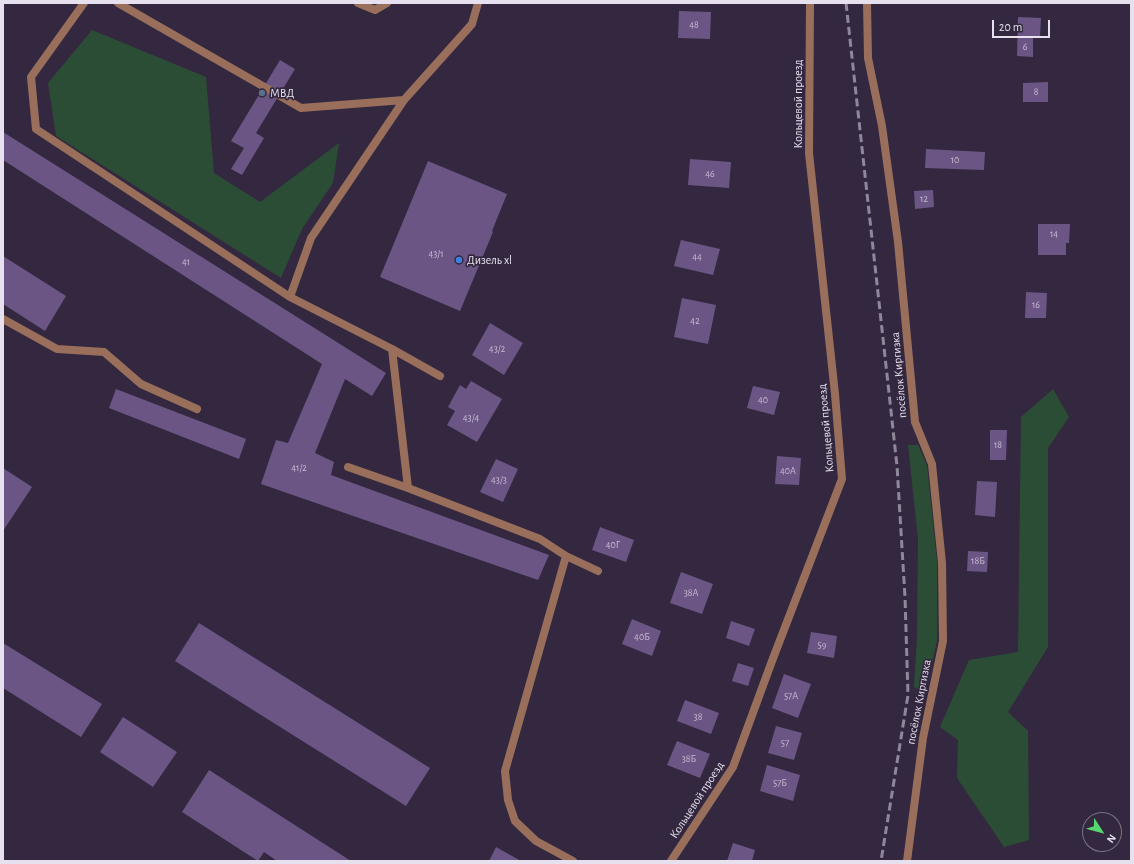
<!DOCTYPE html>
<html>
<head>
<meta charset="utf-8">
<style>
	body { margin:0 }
	#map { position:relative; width:1134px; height:864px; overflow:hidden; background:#33283f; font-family:"Alegreya Sans",sans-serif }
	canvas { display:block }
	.frame { position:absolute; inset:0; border:4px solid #e6e0ef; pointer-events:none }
	.north { position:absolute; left:1082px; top:812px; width:40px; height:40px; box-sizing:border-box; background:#33283f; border:1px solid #7b7285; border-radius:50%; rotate:126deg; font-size:11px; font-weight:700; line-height:16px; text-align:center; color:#e6e0ef }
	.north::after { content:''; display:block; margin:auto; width:14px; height:18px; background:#56d671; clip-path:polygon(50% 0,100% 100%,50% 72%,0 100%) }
	.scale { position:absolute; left:992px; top:20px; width:58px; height:18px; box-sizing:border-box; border:2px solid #e6e0ef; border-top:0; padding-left:5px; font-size:12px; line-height:14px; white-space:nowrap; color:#e6e0ef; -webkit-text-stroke:3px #33283f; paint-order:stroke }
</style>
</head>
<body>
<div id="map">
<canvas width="1134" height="864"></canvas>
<div class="frame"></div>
<div class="north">N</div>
<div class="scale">20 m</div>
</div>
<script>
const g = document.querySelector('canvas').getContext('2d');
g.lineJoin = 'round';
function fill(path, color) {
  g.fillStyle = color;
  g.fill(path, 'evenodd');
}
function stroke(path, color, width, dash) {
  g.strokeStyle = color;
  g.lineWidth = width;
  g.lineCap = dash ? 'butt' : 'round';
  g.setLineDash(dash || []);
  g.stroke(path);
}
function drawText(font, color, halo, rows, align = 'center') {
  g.font = font + ' "Alegreya Sans",sans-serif';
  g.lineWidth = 3.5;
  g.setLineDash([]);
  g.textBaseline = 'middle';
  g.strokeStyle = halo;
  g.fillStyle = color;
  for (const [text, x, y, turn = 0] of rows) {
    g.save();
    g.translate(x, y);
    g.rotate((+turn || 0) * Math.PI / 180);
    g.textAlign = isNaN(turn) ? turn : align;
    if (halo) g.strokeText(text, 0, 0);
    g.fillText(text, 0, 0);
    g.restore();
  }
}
fill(new Path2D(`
	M92,30L206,77L214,173L260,202L339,143L333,183L302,229L281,278L56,136L48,83Z
	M1053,389L1069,417L1048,448V647L1008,712L1028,731L1029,840L1004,847L957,778L958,740L940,727L969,660L1018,652L1021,417Z
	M908,445H918L927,465L937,562V641L925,693L914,687L917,638L918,538Z`), '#2c4d35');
fill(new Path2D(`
	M679,11L711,12L710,39L678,38Z
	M1018,17L1041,18L1040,37H1033V57L1017,56Z
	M280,60L295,69L256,133L264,138L242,175L231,169L244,148L231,141Z
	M1048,82V102H1023V83Z
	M3,132L386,373L372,396L345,379L315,453L334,462L331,475L549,555L538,580L261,484L276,440L288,443L322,364L3,160Z
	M926,149L985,152L984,170L925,168Z
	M690,159L731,162L729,188L688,185Z
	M428,161L507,194L492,231L493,232L460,311L380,277Z
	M933,190L934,207L915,209L914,191Z
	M1038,224H1070L1069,243H1066V255H1038Z
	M681,240L720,249L713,275L674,266Z
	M3,256L66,296L45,331L3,304Z
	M1026,292L1047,293L1046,318H1025Z
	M682,298L716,305L708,344L674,337Z
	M490,323L523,343L504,375L472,355Z
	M471,381L502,399L477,442L447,425L455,411L448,407L460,385L466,389Z
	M753,386L780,392L774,415L747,408Z
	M116,389L246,439L239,459L109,408Z
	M990,430H1007L1006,460H990Z
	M777,456L801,458L799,485L775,484Z
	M496,459L518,469L503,502L480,492Z
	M3,468L32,487L3,531Z
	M977,481L997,482L995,517L975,515Z
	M600,527L634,540L626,562L592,550Z
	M968,551L988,552L987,572L967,571Z
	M681,572L713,584L702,614L670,603Z
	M632,619L661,631L652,656L622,644Z
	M731,621L755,629L749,646L726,638Z
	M199,623L430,768L406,806L175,661Z
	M811,632L837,636L834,658L807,653Z
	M3,643L102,704L81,737L3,688Z
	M738,663L754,668L748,686L732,681Z
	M784,674L811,684L798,718L772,708Z
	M685,700L719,713L711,734L677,721Z
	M123,717L177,752L153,787L100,752Z
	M776,726L802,733L794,760L768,753Z
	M677,741L710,754L700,778L667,765Z
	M767,765L800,775L793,801L760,791Z
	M209,770L351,861H277L264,852L258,861L182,812Z
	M733,843L755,850L752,861H727Z
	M496,847L521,861H489Z`), '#6a5584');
stroke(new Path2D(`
	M84,3L31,77L36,129L290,297L392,349L440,376
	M118,3L301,108L404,100
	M358,3L375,10L387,3
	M290,297L311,238L404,100L472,24L478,3
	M3,319L57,349L104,352L141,384L197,409
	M392,349L408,488
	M348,467L408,488L540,539L566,556L598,571
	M566,556L505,771L508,800L515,821L536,841L573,861`), '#996f5b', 8);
stroke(new Path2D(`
	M867,3L868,58L882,126L898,242L915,422L932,464L942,563L943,641L923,738L907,861
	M671,861L733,767L772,661L842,479L835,394L809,153L810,3`), '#996f5b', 8);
stroke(new Path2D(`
	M846,3L891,411L897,466L905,597L908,695L881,861`), '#8f879a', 3, [8, 4]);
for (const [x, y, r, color] of [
	[262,93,4,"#5c6f8a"],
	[459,260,4,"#3f7fe0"]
]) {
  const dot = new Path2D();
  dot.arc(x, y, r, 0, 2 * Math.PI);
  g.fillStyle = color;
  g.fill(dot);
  stroke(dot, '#33283f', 1.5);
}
drawText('10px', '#c7bdd4', null, [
	["48",694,25],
	["6",1025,47],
	["8",1036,92],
	["10",955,160],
	["46",710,174],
	["12",924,199],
	["14",1054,234],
	["43/1",436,254],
	["44",697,257],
	["41",186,262],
	["16",1036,305],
	["42",695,321],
	["43/2",497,349],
	["40",763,400],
	["43/4",471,418],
	["18",998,445],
	["41/2",299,468],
	["40А",788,471],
	["43/3",499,480],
	["40Г",613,545],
	["18Б",978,561],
	["38А",691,593],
	["40Б",642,637],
	["59",822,645],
	["57А",791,696],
	["38",698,717],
	["57",785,743],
	["38Б",689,759],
	["57Б",780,783]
]);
drawText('12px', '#e6e0ef', '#33283f', [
	["МВД",270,93],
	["Дизель xl",467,260]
], 'left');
drawText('12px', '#e6e0ef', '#33283f', [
	["Кольцевой проезд",798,104,-90],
	["посёлок Киргизка",899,375,-95],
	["Кольцевой проезд",826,428,-95],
	["посёлок Киргизка",919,702,-79],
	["Кольцевой проезд",697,800,-57]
]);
</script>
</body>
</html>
